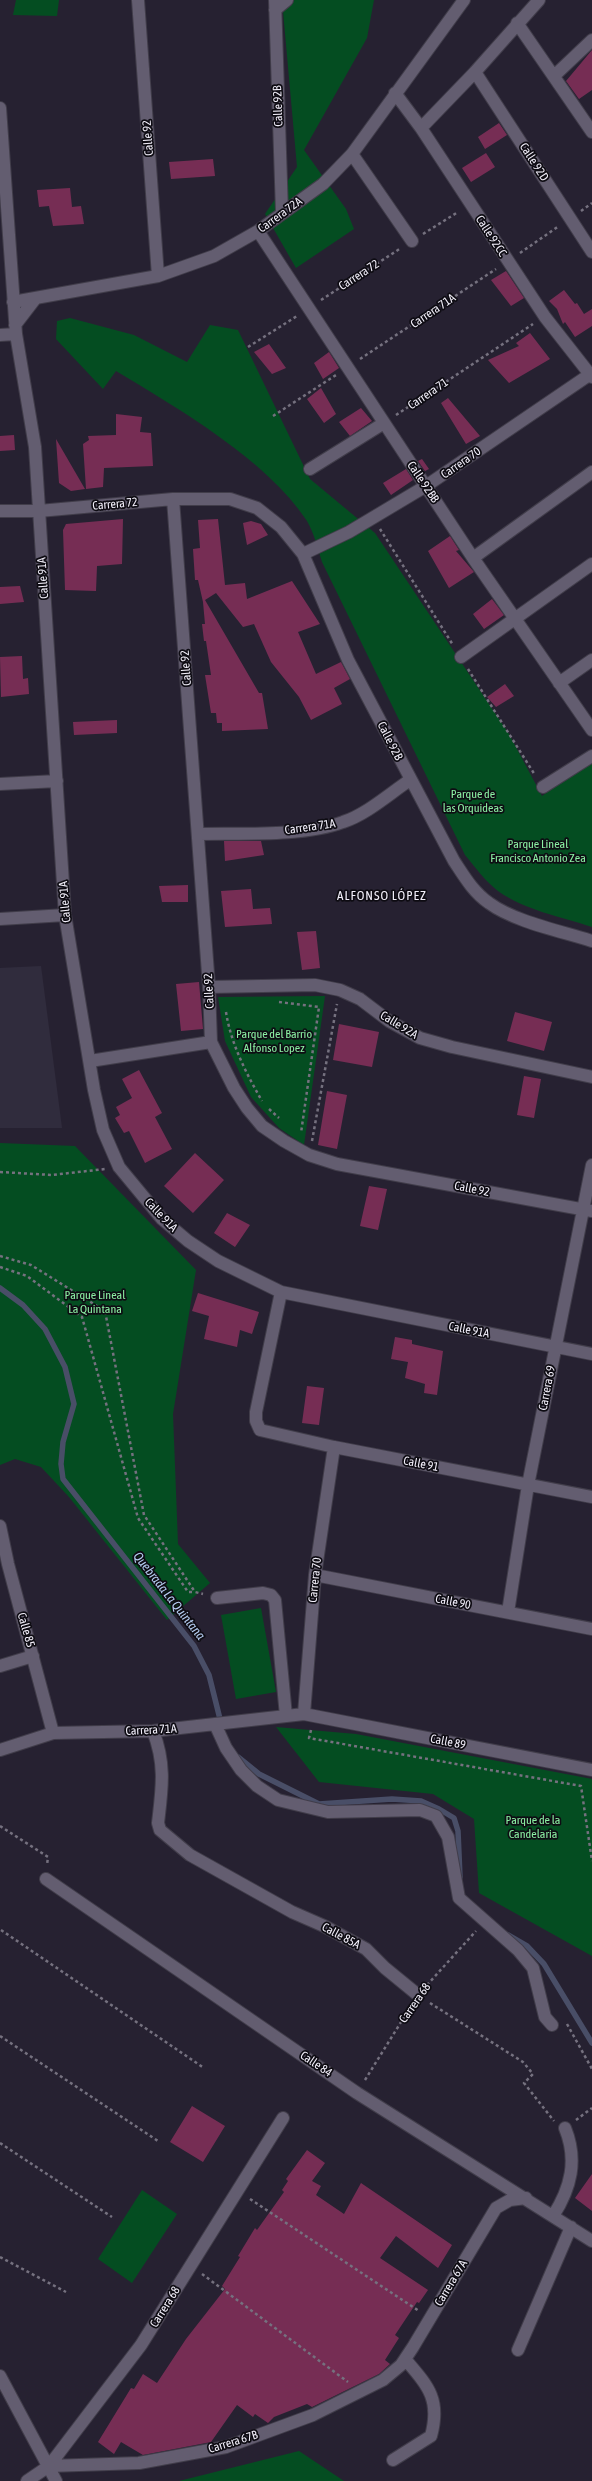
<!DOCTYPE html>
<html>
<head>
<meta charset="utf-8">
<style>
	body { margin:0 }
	canvas { display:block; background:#262131 }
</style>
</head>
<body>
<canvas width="592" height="2481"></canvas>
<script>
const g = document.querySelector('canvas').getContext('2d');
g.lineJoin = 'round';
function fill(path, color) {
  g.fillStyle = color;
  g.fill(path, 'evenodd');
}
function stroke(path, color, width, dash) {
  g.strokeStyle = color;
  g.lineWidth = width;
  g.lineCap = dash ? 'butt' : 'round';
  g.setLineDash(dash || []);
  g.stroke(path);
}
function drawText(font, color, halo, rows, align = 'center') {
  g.font = font + ' "Asap Condensed",sans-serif';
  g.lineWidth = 3.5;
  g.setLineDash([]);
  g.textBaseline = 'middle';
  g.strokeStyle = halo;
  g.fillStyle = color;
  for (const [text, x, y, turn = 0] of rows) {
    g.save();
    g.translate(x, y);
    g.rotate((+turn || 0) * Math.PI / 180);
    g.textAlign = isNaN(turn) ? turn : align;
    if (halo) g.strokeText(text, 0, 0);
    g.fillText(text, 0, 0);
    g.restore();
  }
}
fill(new Path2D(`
	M41,966L62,1128H0V968Z`), '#302c3d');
fill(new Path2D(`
	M16,0H59L57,16L13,15Z
	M282,0H374L367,38L304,150L346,209L354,229L296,268L265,214L297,167Z
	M70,318L134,335L187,362L210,325L238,330L310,479L375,533L509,734L542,796L592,760V927C562,917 524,910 498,891C485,881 475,867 465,855L322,562C318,549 314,533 307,521C267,460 179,409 116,371L103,389L56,339L57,321Z
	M325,996L304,1145L279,1128L251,1097L225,1041L218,997Z
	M0,1143L75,1146L196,1270L173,1414L178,1544L210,1583L167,1620L69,1497L41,1467L15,1459L0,1465Z
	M261,1608L276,1692L236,1699L221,1615Z
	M276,1727L356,1734L592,1779V1956L479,1893L474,1819L433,1794L319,1782Z
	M142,2190L177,2214L132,2283L98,2259Z
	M299,2451L344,2481H179Z`), '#044d21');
stroke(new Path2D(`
	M0,1288L23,1305L45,1329L65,1367L74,1404L63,1442L61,1464L63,1479L194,1646L209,1675L221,1723
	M238,1757L259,1774L319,1804L392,1799L421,1801L439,1809L454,1818L458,1831L460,1877
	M508,1935L527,1946L544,1964L592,2043`), '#494e67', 5.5);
fill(new Path2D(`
	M592,50V90L579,99L566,81Z
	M499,123L507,135L485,149L478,137Z
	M486,153L495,167L471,182L462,168Z
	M213,159L215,176L171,179L169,162Z
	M70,188L72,207L81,206L84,224L53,226L49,206L39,207L37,190Z
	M506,271L524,298L511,306L491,280Z
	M564,290L575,304L577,303L584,314L592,309V326L575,337L565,322L563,324L557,309L549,301Z
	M530,333L550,359L509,383L488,360L519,346L516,343Z
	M269,344L286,368L272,374L254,352Z
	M329,352L339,368L323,379L314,363Z
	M321,388L336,414L324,423L307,399Z
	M448,398L480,436L466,444L441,403Z
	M361,408L372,421L350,436L339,422Z
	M116,414L142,417L140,432L151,433L153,466L104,468L103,487L86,489L83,444L89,440L88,436L116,435Z
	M14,435L15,450L0,451V436Z
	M56,439L85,489L71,491L59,483Z
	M422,459L429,469L425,471L418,461Z
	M406,469L413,480L391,495L383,483Z
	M123,519L122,564L97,566L96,591L65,590L63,530L66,524Z
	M218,519L225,585L245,583L247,599L292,581L320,624L298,632L316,674L341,662L350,679L334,688L342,704L311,720L299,697L271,662L254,624L243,627L216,593L205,600L259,693H262L268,729L222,731V723H217L216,713H211L205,675H211L206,641H204L202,624H205L203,602L198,580H195L193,549L200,548L198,520Z
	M251,521L261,524L268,535L247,545L243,523Z
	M450,536L459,550L456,551L474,572L449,588L428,551Z
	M20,586L24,602L0,604V587Z
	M492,599L504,615L484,629L473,614Z
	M22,656L23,679L28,678L29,694L1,697L0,657Z
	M505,684L514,696L496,707L487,697Z
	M117,720V733L74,735L73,722Z
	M224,841H261L264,855L225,861Z
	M188,885V902H162L159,886Z
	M251,889L253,909L270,908L272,924L225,927L221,891Z
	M316,931L320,968L302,970L297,932Z
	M199,982L203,1029L181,1031L176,984Z
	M515,1012L552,1022L544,1051L507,1041Z
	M339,1024L379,1032L372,1067L333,1060Z
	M139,1070L162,1113L155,1117L172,1149L145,1163L129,1131L124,1133L115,1118L120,1115L116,1107L132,1098L122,1079Z
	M524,1076L541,1079L534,1118L517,1115Z
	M327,1091L347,1095L337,1149L318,1145Z
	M195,1153L224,1180L193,1213L164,1186Z
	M369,1186L387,1189L378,1230L360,1226Z
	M227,1213L250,1225L235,1247L214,1233Z
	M198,1293L259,1312L252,1334L240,1330L237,1347L204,1339L209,1316L192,1311Z
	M395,1337L412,1340V1344L443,1351L437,1395L424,1393L425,1384L405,1378L408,1362L391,1359Z
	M307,1386L324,1388L319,1425L302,1423Z
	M192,2106L225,2126L203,2162L170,2142Z
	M307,2150L325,2163L312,2181L321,2186L316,2195L344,2214L361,2183L452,2245L438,2268L396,2236L380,2258L428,2290L419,2303L417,2302L395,2335L399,2338L385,2360L390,2364L379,2374L312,2407L307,2404L274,2417L268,2423L255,2414L253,2417L237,2405L211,2442L143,2455L121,2442L114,2454L98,2442L131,2388L134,2389L143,2374L157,2383L186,2339L225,2289L222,2286L240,2257L238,2256L255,2228L257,2230L284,2192L282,2190L288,2181L286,2179Z
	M592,2174V2211L575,2198Z`), '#762d54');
const minor = new Path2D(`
	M138,0L158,276
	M275,0L282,212
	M275,10L287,0
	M517,23L592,132
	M475,72L592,252
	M554,76L592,40
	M395,93L421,128L545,317L592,377
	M0,108L16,334L35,447L65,915L94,1090L103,1130L119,1167L162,1219L188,1241L218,1261L281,1292L592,1354
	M421,128L475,72L539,0
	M352,154L412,241
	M258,231L473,558L592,730
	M13,302L158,276L214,256L258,231L323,184L352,154L464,0
	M15,325L35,299
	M0,335L16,334
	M310,469L384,423
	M173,499L209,987L211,1042L234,1088L247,1108L262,1126L284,1141L309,1155L337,1164L592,1211
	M0,511H39L173,499H230L257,508L281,527L303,554L348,660L454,861C464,876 473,892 489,903C515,922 561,931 592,941
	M303,554L349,532L426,486L592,373
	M473,558L592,472
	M461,657L592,564
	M559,683L592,660
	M0,784L57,781
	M543,787L592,756
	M198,834C241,833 303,837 343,822C367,814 389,794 410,780
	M0,919L65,915
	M209,987L315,985L340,990L360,999L389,1021L420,1038L452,1047L592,1077
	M90,1061L211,1042
	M281,1292L256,1412V1421L260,1430L334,1447L592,1497
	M0,1526L8,1564L53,1733
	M315,1575L592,1629
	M217,1598L263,1593L271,1595L275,1600L286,1716
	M508,1612L528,1485L592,1165
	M0,1666L33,1656
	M304,1714L315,1575L334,1447
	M215,1724L226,1748L241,1770L257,1786L278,1800L328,1812L420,1810L436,1816L448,1837L459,1898L518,1950L533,1968L545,2017L552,2025
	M153,1731C166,1764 162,1789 158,1823L160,1830L190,1855L292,1912L324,1926L366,1949L385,1968L418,1995
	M0,1750L53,1733L153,1731L304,1714L592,1770
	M46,1879L357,2093L592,2241
	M553,2216C571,2188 578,2160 565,2128
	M518,2350L571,2227
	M0,2376L56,2481
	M393,2460L431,2436C441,2399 428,2386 405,2359
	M49,2466L139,2463L226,2447L313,2415L383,2380L401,2365L413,2347L496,2208L510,2200L526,2198
	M27,2481L49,2466L141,2345L283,2118`);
stroke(minor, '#413d4a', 14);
stroke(new Path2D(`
	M581,211L592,203
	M423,234L458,212
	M520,253L559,226
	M321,300L401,248
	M248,347L297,316
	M360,359L496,269
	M396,415L533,324
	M273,416L336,375
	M380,529L453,645
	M468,669L535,775
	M279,1002L319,1007L301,1133
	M226,1012C231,1044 246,1073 262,1101
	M269,1109L279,1118
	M312,1141L337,1004
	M0,1172L52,1175L105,1169
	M0,1256L31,1265L105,1311L144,1515L195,1592L203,1594
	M0,1267L27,1276L82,1317L138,1518L188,1592H195
	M311,1730L309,1738L581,1786L592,1861
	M0,1826L48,1857L47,1865
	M1,1930L204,2068
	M427,1985L476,1931
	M430,2003L523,2062L533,2074L524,2083L554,2121
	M567,2024L592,2069
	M0,2036L158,2141
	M365,2080L411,2006
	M576,2120L592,2108
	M0,2143L112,2217
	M250,2199L419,2311
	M0,2257L66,2292
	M202,2274L348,2382`), '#75717f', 2.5, [3, 3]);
stroke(minor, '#635d70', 12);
drawText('12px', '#f3f0fb', '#0e0c13', [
	["Calle 92B",278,106,-92],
	["Calle 92",148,138,-94],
	["Calle 92D",534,162,57],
	["Carrera 72A",280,215,-36],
	["Calle 92CC",491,236,57],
	["Carrera 72",359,275,-33],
	["Carrera 71A",433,311,-34],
	["Carrera 71",428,394,-34],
	["Carrera 70",461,463,-35],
	["Calle 92BB",423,482,56],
	["Carrera 72",115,504,-5],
	["Calle 91A",43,578,-94],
	["Calle 92",186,668,-94],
	["Calle 92B",390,741,63],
	["Carrera 71A",310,827,-8],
	["Calle 91A",65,902,-95],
	["Calle 92",209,991,-93],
	["Calle 92A",399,1025,31],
	["Calle 92",472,1189,11],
	["Calle 91A",161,1215,46],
	["Calle 91A",469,1330,11],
	["Carrera 69",547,1388,-79],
	["Calle 91",421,1464,11],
	["Carrera 70",315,1580,-84],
	["Calle 90",453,1602,11],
	["Calle 85",26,1630,74],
	["Carrera 71A",151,1730,-3],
	["Calle 89",448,1742,11],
	["Calle 85A",341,1936,28],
	["Carrera 68",415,2003,-55],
	["Calle 84",316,2064,34],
	["Carrera 67A",451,2283,-59],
	["Carrera 68",165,2307,-58],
	["Carrera 67B",233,2442,-17]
]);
drawText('12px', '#8bf0a3', '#0e0c13', [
	["Parque de",473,794],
	["las Orquideas",473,808],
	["Parque Lineal",538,844],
	["Francisco Antonio Zea",538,858],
	["Parque del Barrio",274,1034],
	["Alfonso Lopez",274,1048],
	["Parque Lineal",95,1295],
	["La Quintana",95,1309],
	["Parque de la",533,1820],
	["Candelaria",533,1834]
]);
g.letterSpacing = '1px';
drawText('13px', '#f3f0fb', '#0e0c13', [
	["ALFONSO LÓPEZ",382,896]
]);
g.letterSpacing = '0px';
drawText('italic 13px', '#b5cdf1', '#0e0c13', [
	["Quebrada La Quintana",169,1596,52]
]);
</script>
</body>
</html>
